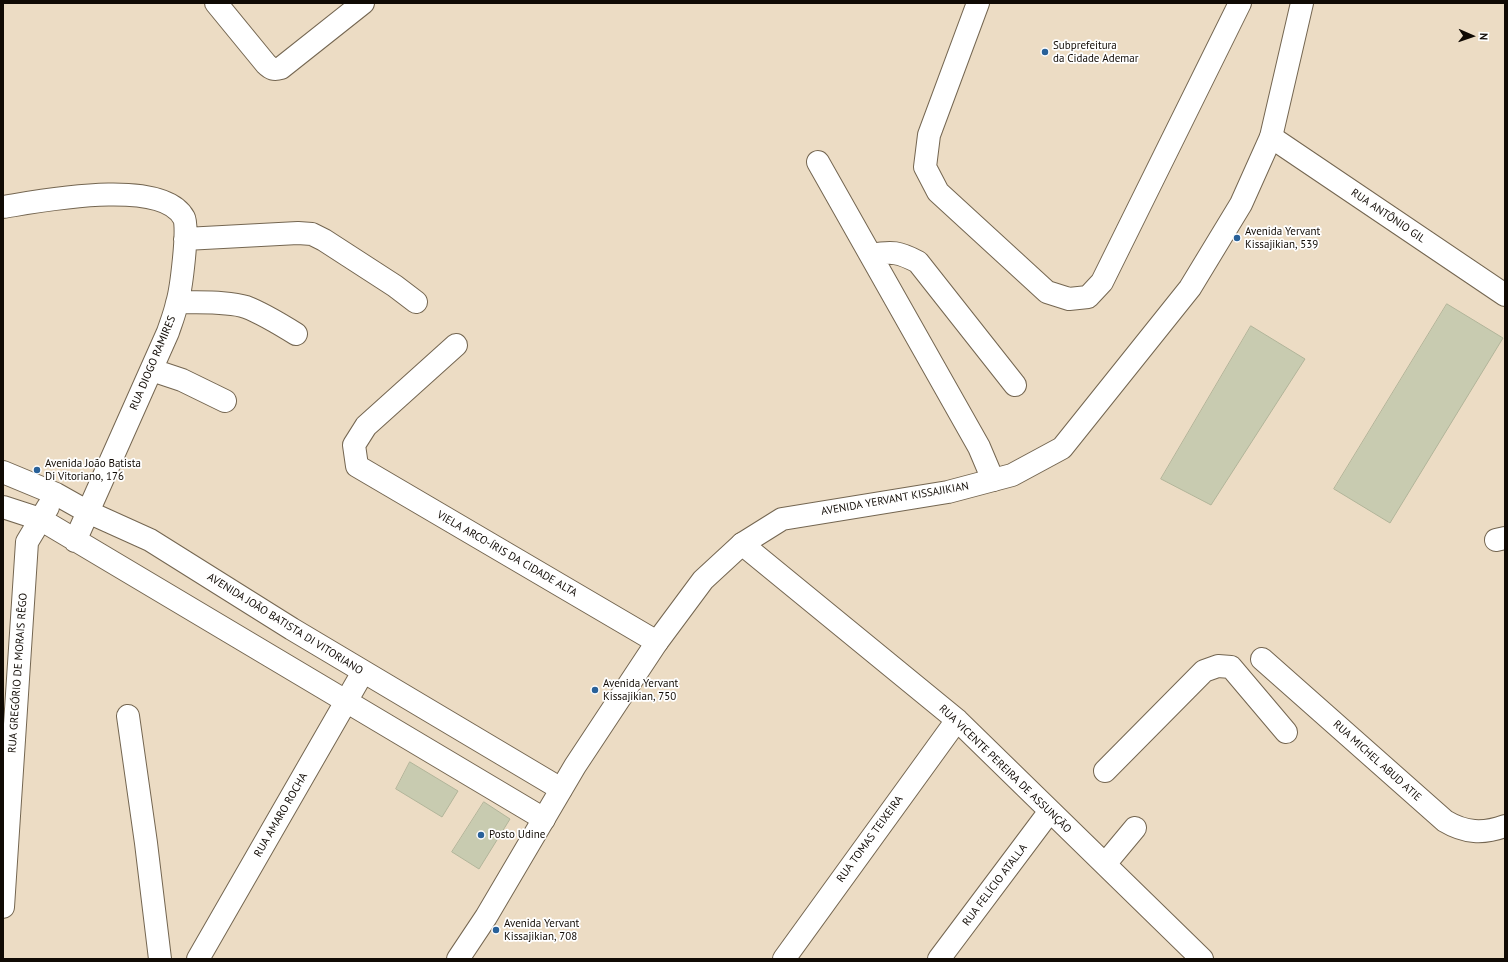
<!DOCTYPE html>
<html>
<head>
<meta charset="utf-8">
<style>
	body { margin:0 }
	#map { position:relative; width:1508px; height:962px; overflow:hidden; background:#ecdcc4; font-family:"PT Sans",sans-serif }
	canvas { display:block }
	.frame { position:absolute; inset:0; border:4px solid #100a04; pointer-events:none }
	.north { position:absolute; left:1452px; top:16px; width:40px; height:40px; -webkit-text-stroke:3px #fff; paint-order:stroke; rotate:92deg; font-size:11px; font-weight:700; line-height:16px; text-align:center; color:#100a04 }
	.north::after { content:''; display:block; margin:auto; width:14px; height:18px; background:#100a04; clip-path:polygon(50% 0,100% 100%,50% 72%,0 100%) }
</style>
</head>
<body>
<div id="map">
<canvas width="1508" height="962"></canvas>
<div class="frame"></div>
<div class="north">N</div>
</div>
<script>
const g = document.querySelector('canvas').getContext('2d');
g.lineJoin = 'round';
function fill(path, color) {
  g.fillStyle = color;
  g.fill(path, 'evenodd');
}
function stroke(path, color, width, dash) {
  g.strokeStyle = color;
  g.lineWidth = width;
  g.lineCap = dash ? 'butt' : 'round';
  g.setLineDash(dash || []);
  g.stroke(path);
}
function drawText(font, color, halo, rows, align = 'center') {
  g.font = font + ' "PT Sans",sans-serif';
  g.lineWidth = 3.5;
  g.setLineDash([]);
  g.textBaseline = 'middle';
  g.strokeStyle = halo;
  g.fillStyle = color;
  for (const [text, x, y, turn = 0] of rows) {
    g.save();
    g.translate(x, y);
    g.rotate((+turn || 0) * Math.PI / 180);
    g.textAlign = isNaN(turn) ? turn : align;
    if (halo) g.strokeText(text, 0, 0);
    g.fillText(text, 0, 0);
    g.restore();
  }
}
const building = new Path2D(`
	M1447,304L1503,338L1390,523L1334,489Z
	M1251,326L1305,359L1211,505L1161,479Z
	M410,762L458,791L442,817L396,789Z
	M484,802L510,819L479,869L452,852Z`);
fill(building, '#c8cbb0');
stroke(building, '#b1b499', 1);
const minor = new Path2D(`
	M216,3L266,64C271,69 274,70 281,68L363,3
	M978,3L929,135L925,167L938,192L1047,292L1069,299L1088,297L1102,282L1240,3
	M1271,137L1505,295
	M818,162L979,447L993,480
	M3,207C41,201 162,177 184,218C189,227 181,291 177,303C175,313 171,323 168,332L75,541
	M185,239L298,233L312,234L324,240L395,286L416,302
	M871,255C892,251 899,252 918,262L1015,385
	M178,302C198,303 228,301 246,307C264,314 280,324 296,334
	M456,345L366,426L354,445L357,466L657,642
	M152,370L182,380L225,401
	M3,472L56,494L88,512L150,540L292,629L561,789
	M3,507L40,519L544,819
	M1496,540L1505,538
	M742,544L957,720L1202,959
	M1262,659L1445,821C1465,833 1483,834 1505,826
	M128,716L146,843L160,959
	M1105,771L1204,671L1218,666L1231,667L1286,732
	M1105,864L1135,828
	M3,907L27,542L48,507
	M198,959L363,672
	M784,959L957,720
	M939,959L1050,811`);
const major = new Path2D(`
	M458,959L486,917L575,766L657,642L703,580L742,544L782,519L948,492L1012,475L1062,448L1190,288L1241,204L1271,137L1302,3`);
stroke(minor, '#746651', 24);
stroke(major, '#746651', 24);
stroke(minor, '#fff', 22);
stroke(major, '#fff', 22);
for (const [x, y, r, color] of [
	[1045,52,4,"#296199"],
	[1237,238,4,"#296199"],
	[37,470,4,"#296199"],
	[595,690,4,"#296199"],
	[481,835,4,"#296199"],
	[496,930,4,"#296199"]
]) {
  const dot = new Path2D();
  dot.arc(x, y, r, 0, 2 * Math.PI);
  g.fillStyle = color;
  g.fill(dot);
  stroke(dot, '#fff', 1.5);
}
drawText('11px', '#100a04', '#fff', [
	["Subprefeitura",1053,46],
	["da Cidade Ademar",1053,59],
	["Avenida Yervant",1245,232],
	["Kissajikian, 539",1245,245],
	["Avenida João Batista",45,464],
	["Di Vitoriano, 176",45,477],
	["Avenida Yervant",603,684],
	["Kissajikian, 750",603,697],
	["Posto Udine",489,835],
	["Avenida Yervant",504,924],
	["Kissajikian, 708",504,937]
], 'left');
drawText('11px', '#100a04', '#fff', [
	["RUA ANTÔNIO GIL",1388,216,34],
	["RUA DIOGO RAMIRES",153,363,-67],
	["AVENIDA YERVANT KISSAJIKIAN",895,499,-10],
	["VIELA ARCO-ÍRIS DA CIDADE ALTA",507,554,30],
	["AVENIDA JOÃO BATISTA DI VITORIANO",285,624,32],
	["RUA GREGÓRIO DE MORAIS RÊGO",18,673,-86],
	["RUA MICHEL ABUD ATIE",1377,761,42],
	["RUA VICENTE PEREIRA DE ASSUNÇÃO",1005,769,44],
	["RUA AMARO ROCHA",281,815,-60],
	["RUA TOMAS TEIXEIRA",870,839,-54],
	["RUA FELÍCIO ATALLA",995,885,-53]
]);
</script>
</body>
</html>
